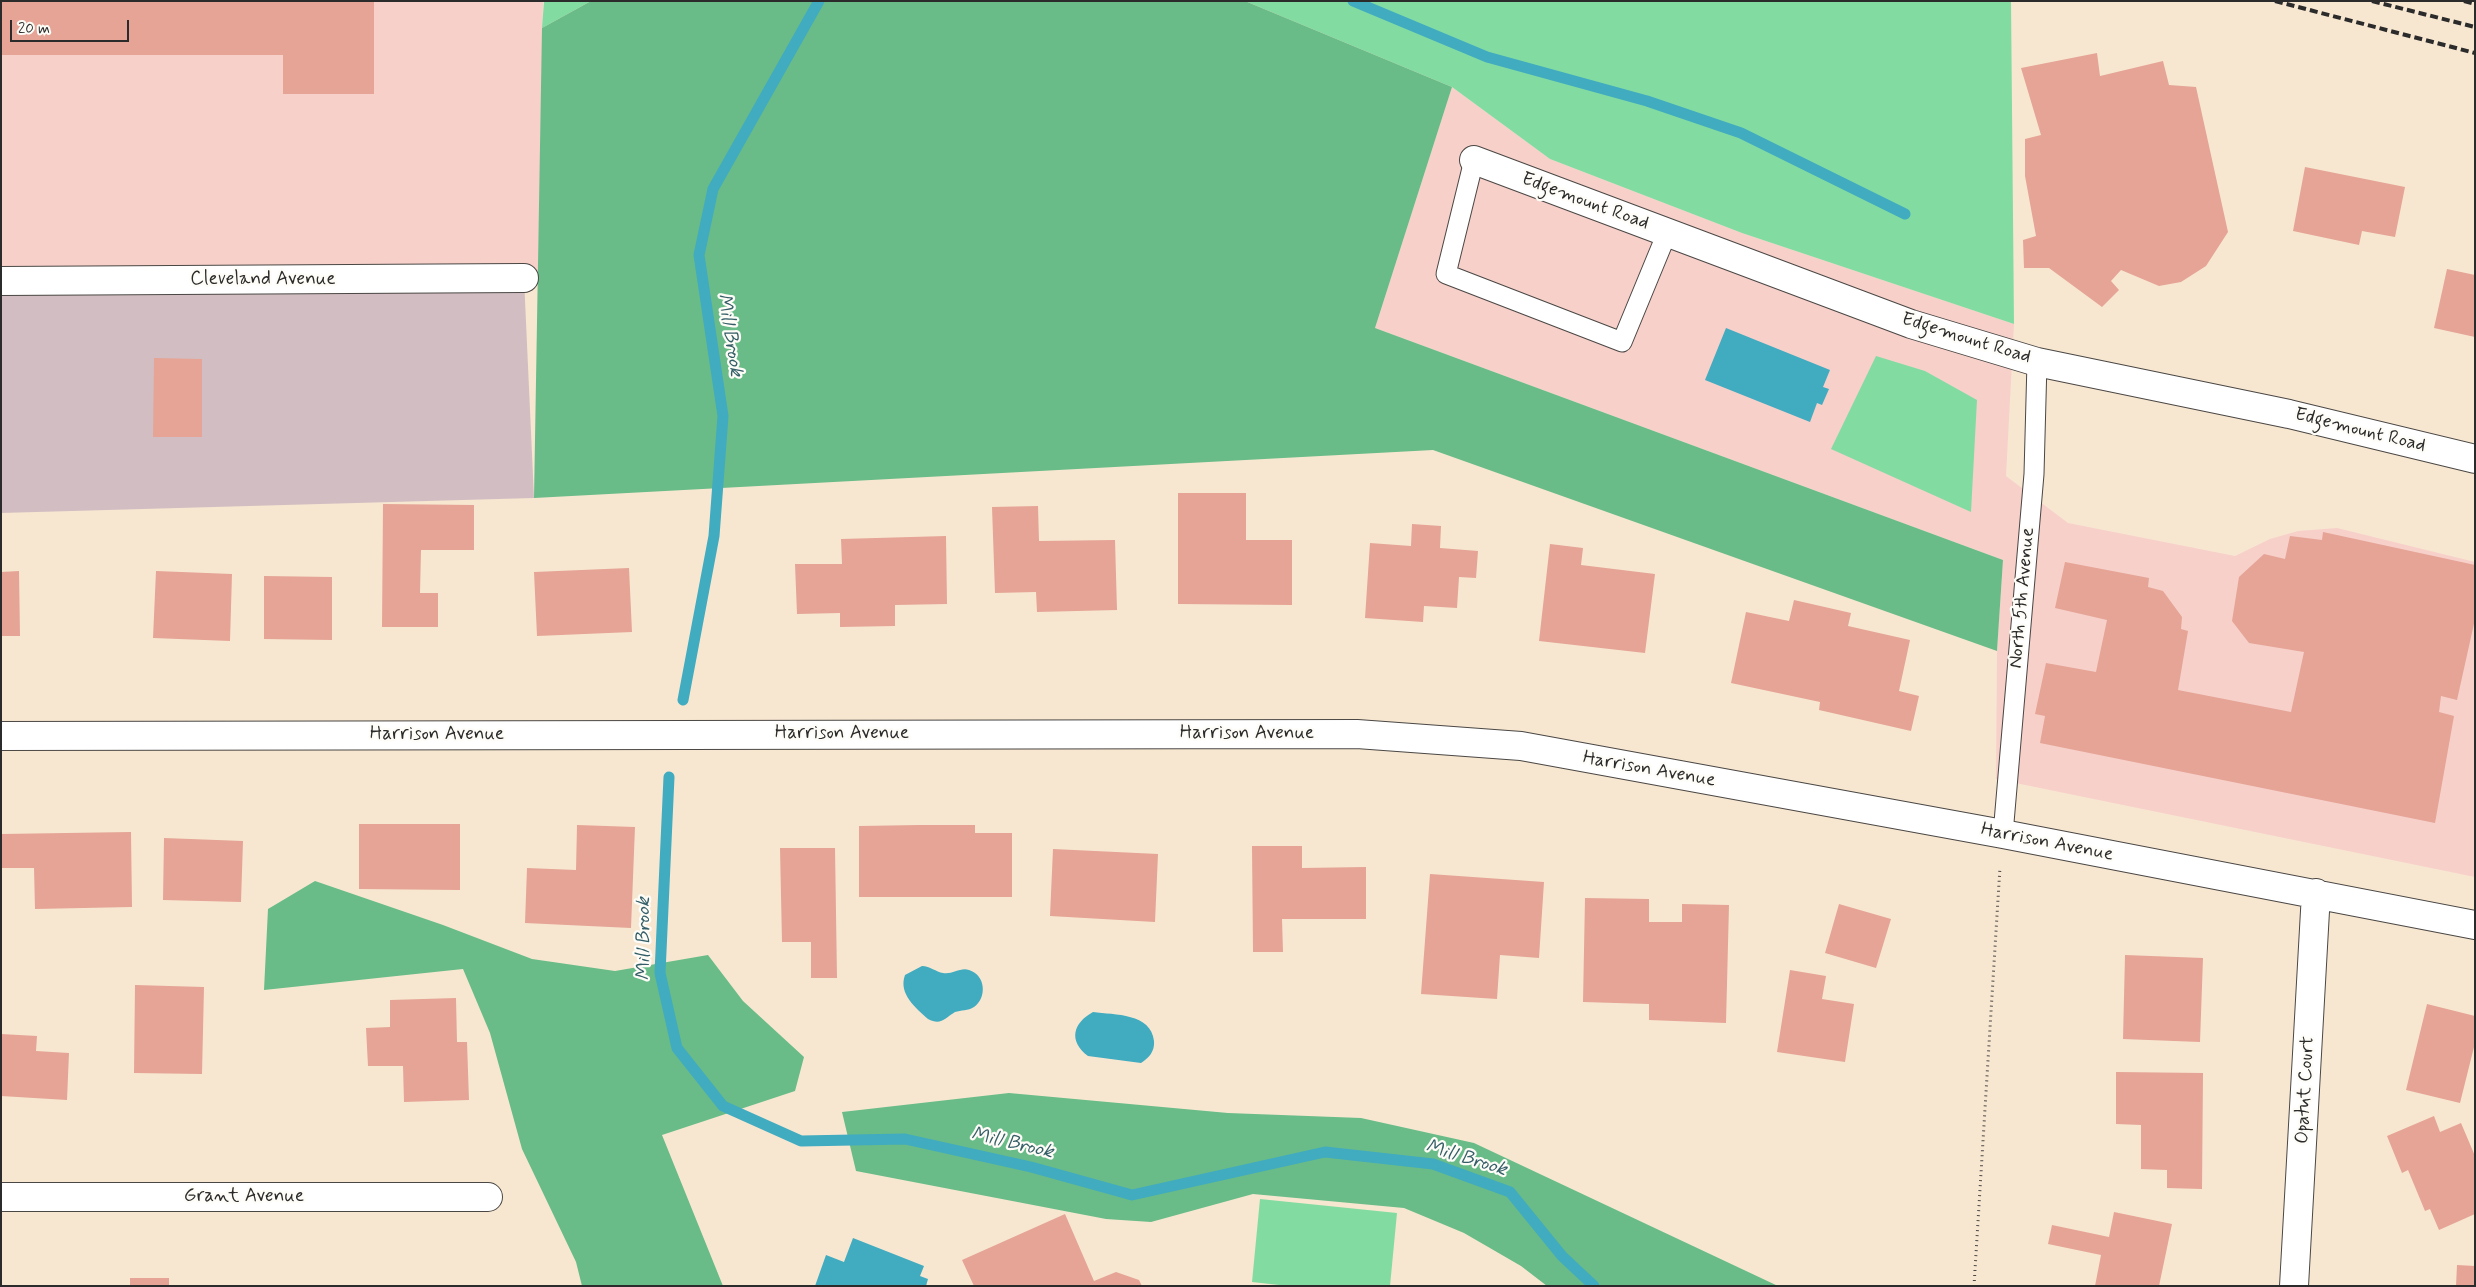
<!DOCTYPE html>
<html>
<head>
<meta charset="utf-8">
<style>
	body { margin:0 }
	#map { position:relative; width:2476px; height:1287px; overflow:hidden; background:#f7e7d1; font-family:Mynerve,sans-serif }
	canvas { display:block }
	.frame { position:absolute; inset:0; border:2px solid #2b2b2b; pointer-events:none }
	.scale { position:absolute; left:10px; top:20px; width:119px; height:22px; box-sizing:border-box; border:2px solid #2b2b2b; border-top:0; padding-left:6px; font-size:15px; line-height:18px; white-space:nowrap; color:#2b2b2b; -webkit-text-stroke:4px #fdfcf7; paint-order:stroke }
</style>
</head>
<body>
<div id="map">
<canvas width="2476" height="1287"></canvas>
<div class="frame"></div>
<div class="scale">20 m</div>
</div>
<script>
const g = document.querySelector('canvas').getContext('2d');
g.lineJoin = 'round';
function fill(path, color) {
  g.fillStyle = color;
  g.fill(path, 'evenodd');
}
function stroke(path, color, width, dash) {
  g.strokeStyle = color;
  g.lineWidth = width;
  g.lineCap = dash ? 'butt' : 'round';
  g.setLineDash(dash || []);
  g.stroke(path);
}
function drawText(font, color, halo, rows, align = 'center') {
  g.font = font + ' Mynerve,sans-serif';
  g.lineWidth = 4.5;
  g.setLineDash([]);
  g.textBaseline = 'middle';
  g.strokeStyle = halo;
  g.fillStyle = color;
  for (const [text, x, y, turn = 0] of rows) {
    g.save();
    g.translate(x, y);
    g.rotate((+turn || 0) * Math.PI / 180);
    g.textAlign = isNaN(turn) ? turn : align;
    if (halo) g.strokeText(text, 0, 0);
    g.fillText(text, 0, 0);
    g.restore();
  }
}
fill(new Path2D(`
	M374,1H543L538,280L1,281V55H283V94H374Z
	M1452,87L1550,159L1742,233L2014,324L2006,476L2068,523L2235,556L2270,539L2298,531L2337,528L2475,562V877L1996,779L1997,651L2003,560L1375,328Z`), '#f7d0ca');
fill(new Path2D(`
	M524,278L534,498L1,513V281Z`), '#d2bec2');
fill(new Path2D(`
	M544,1H591L542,28Z
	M1245,1H2011L2014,324L1742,233L1550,159L1452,87Z
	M1876,356L1925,371L1977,400L1971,512L1831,449Z
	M1260,1199L1397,1213L1390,1286H1288L1252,1282Z`), '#82dca2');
fill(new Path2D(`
	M591,1H1245L1452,87L1375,328L2003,560L1997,651L1433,450L534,498L542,28Z
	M315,881L443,925L532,959L615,971L708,955L743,1001L804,1057L795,1091L662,1135L723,1286H582L576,1262L522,1149L490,1033L463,969L264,990L268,909Z
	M1009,1093L1228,1113L1361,1118L1474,1143L1778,1286H1547L1521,1266L1464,1233L1404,1208L1253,1194L1151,1222L1106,1219L856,1171L842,1112Z`), '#69bc88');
fill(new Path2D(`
	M1726,328L1830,370L1823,387L1829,389L1822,405L1817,403L1810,422L1705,380Z
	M922,966C930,966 936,972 943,973C952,975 960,967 969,970C986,975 987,998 974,1007C968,1011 961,1010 955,1012C945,1018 941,1026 928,1019C916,1008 898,994 905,975Z
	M1093,1012C1115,1015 1151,1013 1154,1041C1155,1051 1149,1058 1141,1063L1088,1056C1068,1041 1073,1023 1093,1012Z
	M853,1238L924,1266L920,1276L928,1279L926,1286H815L826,1255L844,1262Z`), '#41abc0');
stroke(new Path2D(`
	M1353,1L1487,57L1647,101L1741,133L1905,214
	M683,700L714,536L723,416L699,255L713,189L819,1
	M669,777L660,973L677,1048L723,1106L801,1141L905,1139L1031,1167L1132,1195L1325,1152L1433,1164L1510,1192L1562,1256L1594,1286`), '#41abc0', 11);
fill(new Path2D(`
	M1,1H374V94H283V55H1Z
	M2097,53L2100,76L2163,61L2169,85L2196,87L2228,232L2206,266L2181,282L2159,286L2121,270L2111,281L2119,290L2102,307L2049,268H2024L2023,240L2036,236L2025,176V139L2041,135L2021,68Z
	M2305,167L2405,187L2395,237L2362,231L2359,245L2293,231Z
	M2447,269L2475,275V337L2434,328Z
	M154,358L202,359V437H153Z
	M1178,493H1246V540H1292V605L1178,604Z
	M383,504L474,505V550H421L420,593H438V627H382Z
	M1038,506L1039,541L1115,540L1117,610L1037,612L1036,592L995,593L992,507Z
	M1412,524L1441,526L1440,548L1478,551L1476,578L1459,577L1457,608L1424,606L1423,622L1365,618L1370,543L1411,546Z
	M2323,532L2475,565V619L2457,700L2441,696L2439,712L2454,716L2435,823L2040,743L2045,716L2035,714L2046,663L2096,672L2107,620L2055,608L2065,562L2149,578L2148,587L2163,591L2182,617L2181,629L2188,631L2178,690L2291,712L2304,652L2249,643L2232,621L2239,577L2264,554L2285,559L2290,536L2322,540Z
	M946,536L947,604L895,605V626L840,627V613L797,614L795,564H842L841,539Z
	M1550,544L1583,548L1581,565L1655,574L1645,653L1539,641Z
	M629,568L632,632L537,636L534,572Z
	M19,571L20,636H1V572Z
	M156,571L232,574L230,641L153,638Z
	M264,576L332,577V640L264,639Z
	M1794,600L1851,613L1848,626L1910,640L1899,691L1919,696L1911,731L1819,710L1820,702L1731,683L1746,612L1789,621Z
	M359,824H460V890L359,889Z
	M577,825L635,827L631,928L525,923L527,868L576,870Z
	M920,825H975V833H1012V897H859V826Z
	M131,832L132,907L35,909L34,868H1V834Z
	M164,838L243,841L241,902L163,900Z
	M1252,846H1302V868L1366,867V919H1282L1283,952H1253Z
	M780,848H835L837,978H811V942H782Z
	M1053,849L1158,854L1155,922L1050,916Z
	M1430,874L1544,882L1539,958L1500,955L1497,999L1421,994Z
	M1585,898L1649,899V922H1682V904L1729,905L1726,1023L1649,1020V1004L1583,1002Z
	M1839,904L1891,919L1876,968L1825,953Z
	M2125,955L2203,958L2200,1042L2123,1039Z
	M1790,970L1826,976L1822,999L1854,1004L1845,1062L1777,1052Z
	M135,985L204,987L202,1074L134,1073Z
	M456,998L457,1042H467L469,1100L404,1102L403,1066H368L366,1028L390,1027V1000Z
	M2427,1004L2475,1016V1043L2460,1103L2406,1090Z
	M1,1034L37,1036L36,1051L69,1053L67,1100L1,1096Z
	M2116,1072L2203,1073L2202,1189L2167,1188V1170L2141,1169V1125L2116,1124Z
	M2434,1116L2440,1132L2461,1123L2475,1156V1214L2439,1230L2430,1209L2425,1211L2408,1170L2402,1173L2387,1136Z
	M2114,1212L2172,1224L2159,1286H2095L2101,1255L2048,1244L2052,1225L2109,1237Z
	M1065,1214L1094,1281L1116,1272L1139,1280L1142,1286H974L962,1260Z
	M2457,1265L2475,1266V1286H2456Z
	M130,1278H169V1286H130Z`), '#e5a495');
const service = new Path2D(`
	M1474,160L1446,274L1622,342L1667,233
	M2003,834L2034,474L2037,362`);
const minor = new Path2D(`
	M1474,160L1911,324L2037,362L2289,414L2475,459
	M1,281L524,278
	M1,736L1357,734L1521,746L2003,834L2475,925
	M1,1197H488
	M2294,1286L2316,893`);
stroke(service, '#4a4744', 21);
stroke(minor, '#4a4744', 30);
stroke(new Path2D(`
	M1974,1286L2000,867`), '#4a4744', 3, [1, 4]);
stroke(service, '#fff', 19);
stroke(minor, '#fff', 28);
stroke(new Path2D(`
	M2275,1L2475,53
	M2372,1L2475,27
	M2464,1L2475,4`), '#2b2b2b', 4, [8, 4]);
drawText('19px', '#2b2b2b', '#fdfcf7', [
	["Edgemount Road",1585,202,20],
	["Cleveland Avenue",263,280],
	["Edgemount Road",1966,339,17],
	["Edgemount Road",2360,431,14],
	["North 5th Avenue",2023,598,-85],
	["Harrison Avenue",842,734],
	["Harrison Avenue",1247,734],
	["Harrison Avenue",437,735],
	["Harrison Avenue",1649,770,10],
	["Harrison Avenue",2047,843,11],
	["Opatut Court",2306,1090,-87],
	["Grant Avenue",244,1197]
]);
drawText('italic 20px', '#345e67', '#fdfcf7', [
	["Mill Brook",729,335,81],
	["Mill Brook",645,939,-90],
	["Mill Brook",1012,1144,13],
	["Mill Brook",1466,1159,17]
]);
</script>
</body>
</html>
